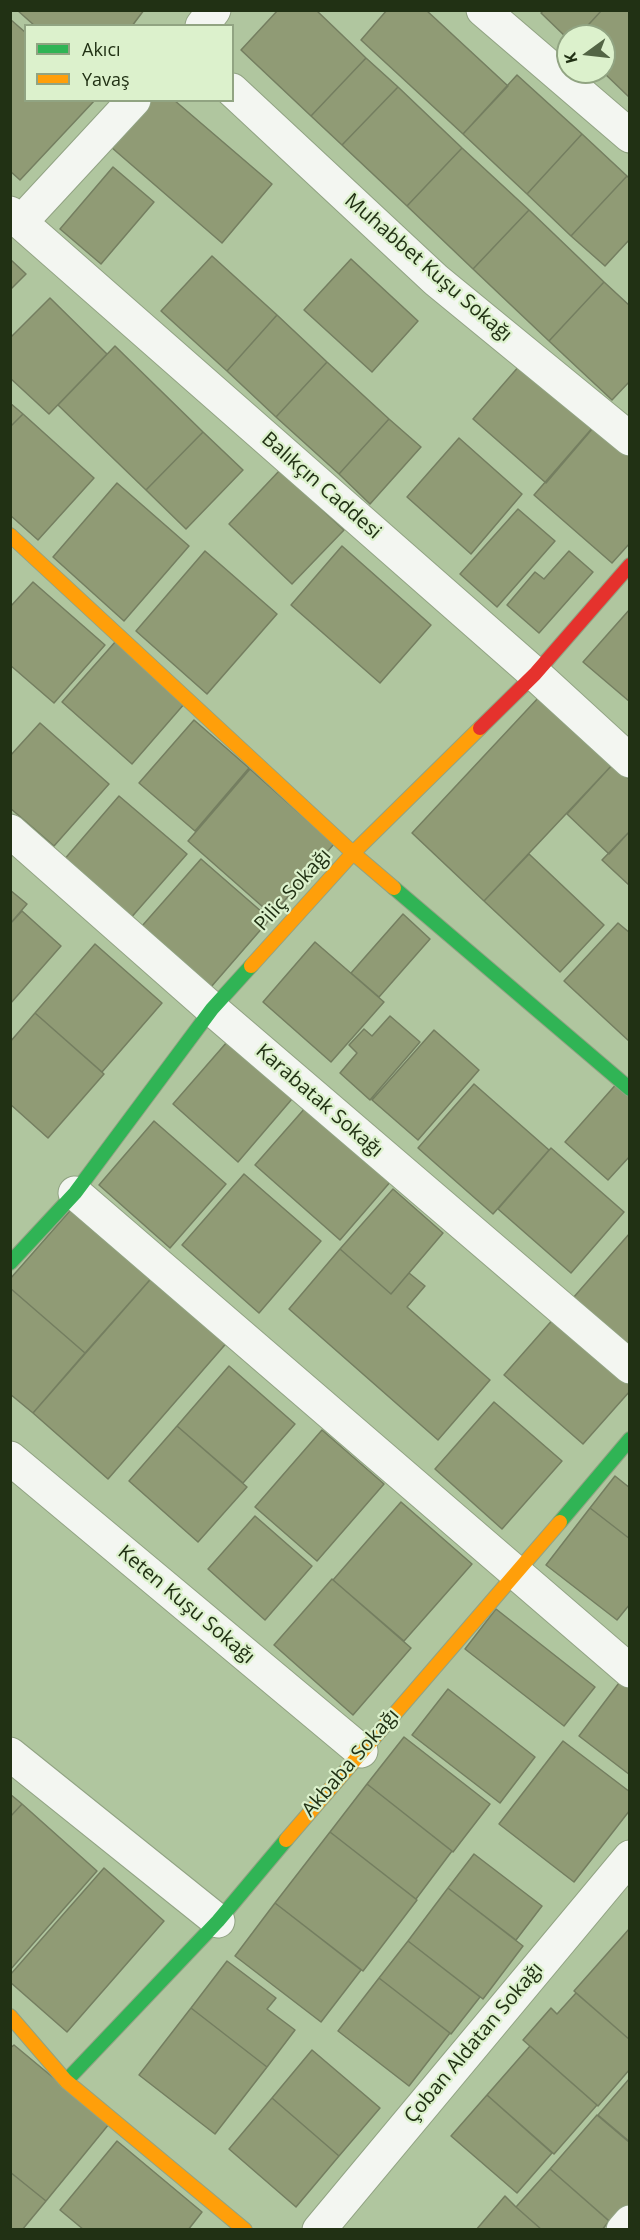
<!DOCTYPE html>
<html>
<head>
<meta charset="utf-8">
<style>
	body { margin:0 }
	#map { position:relative; width:640px; height:2240px; overflow:hidden; background:#b0c69f; font-family:"Open Sans",sans-serif }
	canvas { display:block }
	.frame { position:absolute; inset:0; border:12px solid #213114; pointer-events:none }
	.legend { position:absolute; left:24px; top:24px; width:210px; height:78px; box-sizing:border-box; background:#dcf1cc; border:2px solid #91a482; margin:0; padding:8px 10px; list-style:none; font-size:18px; color:#213114 }
	.legend li { display:flex; align-items:center; gap:12px; height:30px }
	.legend b { width:30px; border:2px solid #91a482 }
	.north { position:absolute; left:556px; top:24px; width:60px; height:60px; box-sizing:border-box; background:#dcf1cc; border:2px solid #91a482; border-radius:50%; rotate:255deg; font-size:16px; font-weight:700; line-height:24px; text-align:center; color:#213114 }
	.north::after { content:''; display:block; margin:auto; width:21px; height:27px; background:#536545; clip-path:polygon(50% 0,100% 100%,50% 72%,0 100%) }
</style>
</head>
<body>
<div id="map">
<canvas width="640" height="2240"></canvas>
<div class="frame"></div>
<ul class="legend">
<li><b style="height:8px;background:#30b455"></b>Akıcı</li>
<li><b style="height:8px;background:#ff9f0a"></b>Yavaş</li>
</ul>
<div class="north">K</div>
</div>
<script>
const g = document.querySelector('canvas').getContext('2d');
g.lineJoin = 'round';
function fill(path, color) {
  g.fillStyle = color;
  g.fill(path, 'evenodd');
}
function stroke(path, color, width, dash) {
  g.strokeStyle = color;
  g.lineWidth = width;
  g.lineCap = dash ? 'butt' : 'round';
  g.setLineDash(dash || []);
  g.stroke(path);
}
function drawText(font, color, halo, rows, align = 'center') {
  g.font = font + ' "Open Sans",sans-serif';
  g.lineWidth = 4.5;
  g.setLineDash([]);
  g.textBaseline = 'middle';
  g.strokeStyle = halo;
  g.fillStyle = color;
  for (const [text, x, y, turn = 0] of rows) {
    g.save();
    g.translate(x, y);
    g.rotate((+turn || 0) * Math.PI / 180);
    g.textAlign = isNaN(turn) ? turn : align;
    if (halo) g.strokeText(text, 0, 0);
    g.fillText(text, 0, 0);
    g.restore();
  }
}
const building = new Path2D(`
	M17,10H144L132,26H35Z
	M278,10H316L366,58L311,116L241,50Z
	M387,10H426L508,86L463,134L361,40Z
	M544,10H602L578,36H568V39L541,13Z
	M602,10H630V98L603,72L604,36H578Z
	M10,19L26,33V100H95L20,180L10,171Z
	M366,58L398,87L342,145L311,116Z
	M517,75L582,134L527,194L463,134Z
	M398,87L462,148L407,206L342,145Z
	M150,100H174L272,184L222,243L111,147Z
	M582,134L627,176L571,236L527,194Z
	M462,148L529,210L473,269L407,206Z
	M113,167L154,202L101,264L60,229Z
	M627,176L630,179V239L605,266L571,236Z
	M529,210L604,282L549,341L473,269Z
	M212,256L277,315L227,371L161,311Z
	M10,259L26,274L10,290Z
	M351,259L418,321L372,372L304,310Z
	M604,282L630,306V381L612,400L549,341Z
	M50,298L107,354L49,414L10,378V338Z
	M277,315L327,362L276,417L227,371Z
	M115,346L203,432L146,490L58,405Z
	M527,357L599,421L546,483L473,419Z
	M327,362L389,419L339,474L276,417Z
	M10,403L23,414L10,427Z
	M23,414L94,478L38,540L10,515V427Z
	M389,419L421,447L370,504L339,474Z
	M594,426L630,457V543L612,563L534,495Z
	M203,432L243,470L186,529L146,490Z
	M459,438L522,494L471,554L407,497Z
	M280,470L344,530L292,584L229,524Z
	M117,483L189,546L124,621L53,557Z
	M518,509L555,541L497,607L460,574Z
	M342,546L431,625L380,683L291,605Z
	M205,551L277,614L207,694L136,631Z
	M569,551L593,572L539,633L507,605L535,572L544,579Z
	M33,582L105,645L54,703L10,665V607Z
	M630,609V702L583,662Z
	M116,641L185,703L132,764L62,702Z
	M540,696L613,764L484,901L412,833Z
	M194,720L249,768L195,831L139,783Z
	M40,723L109,784L54,846L10,808V756Z
	M613,764L630,780V831L609,854L567,814Z
	M250,769L334,844L272,915L188,841Z
	M119,796L187,854L129,920L63,861Z
	M630,831V886L602,860Z
	M529,854L604,925L560,972L484,901Z
	M201,859L270,919L211,987L142,926Z
	M10,890L27,904L10,924Z
	M22,911L61,946L10,1004V924Z
	M403,914L430,939L379,997L351,973Z
	M618,923L630,933V1042L564,981Z
	M315,942L384,1002L331,1062L263,1002Z
	M95,944L162,1003L102,1072L35,1013Z
	M35,1013L104,1074L48,1138L10,1104V1042Z
	M390,1016L420,1042L370,1100L340,1073L357,1053L349,1045L364,1029L372,1036Z
	M434,1030L479,1070L418,1140L372,1100Z
	M227,1042L292,1099L238,1162L173,1104Z
	M619,1081L630,1091V1156L608,1180L565,1142Z
	M474,1084L549,1150L493,1214L418,1148Z
	M313,1099L398,1173L340,1240L255,1165Z
	M154,1121L226,1184L170,1248L99,1185Z
	M551,1148L624,1212L571,1273L498,1209Z
	M244,1174L321,1241L259,1313L182,1245Z
	M393,1189L443,1233L391,1294L340,1249Z
	M76,1204L156,1273L85,1353L10,1288V1279Z
	M630,1233V1349L573,1298Z
	M340,1249L391,1294L409,1273L425,1286L407,1307L490,1380L438,1440L289,1309Z
	M156,1273L230,1339L108,1479L33,1413Z
	M10,1288L85,1353L33,1413L10,1394Z
	M555,1317L630,1382V1391L583,1444L504,1375Z
	M229,1366L295,1424L243,1483L177,1426Z
	M494,1402L562,1461L502,1529L435,1469Z
	M177,1426L247,1487L198,1542L129,1481Z
	M322,1430L384,1484L317,1561L255,1507Z
	M615,1476L630,1488V1539L590,1508Z
	M401,1502L472,1564L404,1641L333,1580Z
	M590,1508L630,1539V1604L617,1620L546,1565Z
	M255,1516L312,1566L265,1620L208,1569Z
	M332,1579L411,1648L353,1715L274,1645Z
	M496,1609L595,1687L564,1726L465,1649Z
	M622,1679L630,1684V1775L579,1736Z
	M448,1689L535,1757L500,1803L412,1735Z
	M404,1737L490,1804L453,1852L367,1784Z
	M563,1741L630,1792V1810L574,1882L499,1824Z
	M367,1784L452,1851L416,1899L330,1832Z
	M10,1794L22,1804L10,1817Z
	M22,1804L97,1871L10,1970V1817Z
	M330,1832L417,1900L363,1971L275,1903Z
	M474,1854L542,1906L516,1940L448,1888Z
	M104,1868L164,1921L67,2032L10,1982V1975Z
	M448,1888L523,1946L483,1999L408,1941Z
	M275,1903L361,1970L321,2022L235,1956Z
	M630,1928V2040L574,1991Z
	M408,1941L480,1997L451,2034L379,1978Z
	M227,1961L276,1998L267,2009L295,2030L267,2067L191,2008Z
	M379,1978L450,2033L409,2086L338,2031Z
	M576,1993L630,2040V2069L598,2106L523,2040L551,2008L557,2014Z
	M191,2008L267,2067L215,2134L139,2075Z
	M14,2045L109,2124L46,2201L10,2172V2048Z
	M530,2046L597,2105L554,2154L487,2095Z
	M312,2050L380,2108L339,2156L272,2098Z
	M630,2078V2142L598,2115Z
	M487,2095L552,2153L517,2193L451,2136Z
	M272,2098L339,2156L296,2207L229,2149Z
	M597,2115L630,2143V2210L615,2226L550,2169Z
	M117,2141L202,2212L188,2230H84L60,2210Z
	M550,2169L609,2221L602,2230H542L516,2207Z
	M10,2172L46,2201L22,2230H10Z
	M505,2196L516,2207L542,2230H476Z`);
fill(building, '#909b75');
stroke(building, '#747e60', 1.5);
const street = new Path2D(`
	M483,10L630,136
	M202,26L214,10
	M232,90L436,280L630,439
	M10,213L535,674L630,761
	M21,222L134,100
	M10,831L212,1009L630,1367
	M75,1193L630,1671
	M10,1458L361,1751
	M10,1754L218,1921
	M319,2230L630,1857
	M623,2230L630,2222`);
const fast = new Path2D(`
	M394,888L630,1089
	M10,1263L75,1193L212,1009L251,966
	M560,1522L630,1439
	M66,2081L218,1921L286,1840`);
const slow = new Path2D(`
	M10,535L353,853L394,888
	M251,966L353,853L480,728
	M286,1840L560,1522
	M10,2016L66,2081L245,2230`);
const jam = new Path2D(`
	M480,728L535,674L630,565`);
stroke(street, '#91a383', 35);
stroke(fast, '#91a383', 16);
stroke(slow, '#91a383', 16);
stroke(jam, '#91a383', 16);
stroke(street, '#f3f6f1', 33);
stroke(fast, '#30b455', 14);
stroke(slow, '#ff9f0a', 14);
stroke(jam, '#e5322d', 14);
drawText('20px', '#213114', '#dcf1cc', [
	["Muhabbet Kuşu Sokağı",428,268,41],
	["Balıkçın Caddesi",321,486,41],
	["Piliç Sokağı",293,890,-48],
	["Karabatak Sokağı",319,1101,41],
	["Keten Kuşu Sokağı",186,1605,40],
	["Akbaba Sokağı",351,1763,-49],
	["Çoban Aldatan Sokağı",474,2043,-50]
]);
</script>
</body>
</html>
